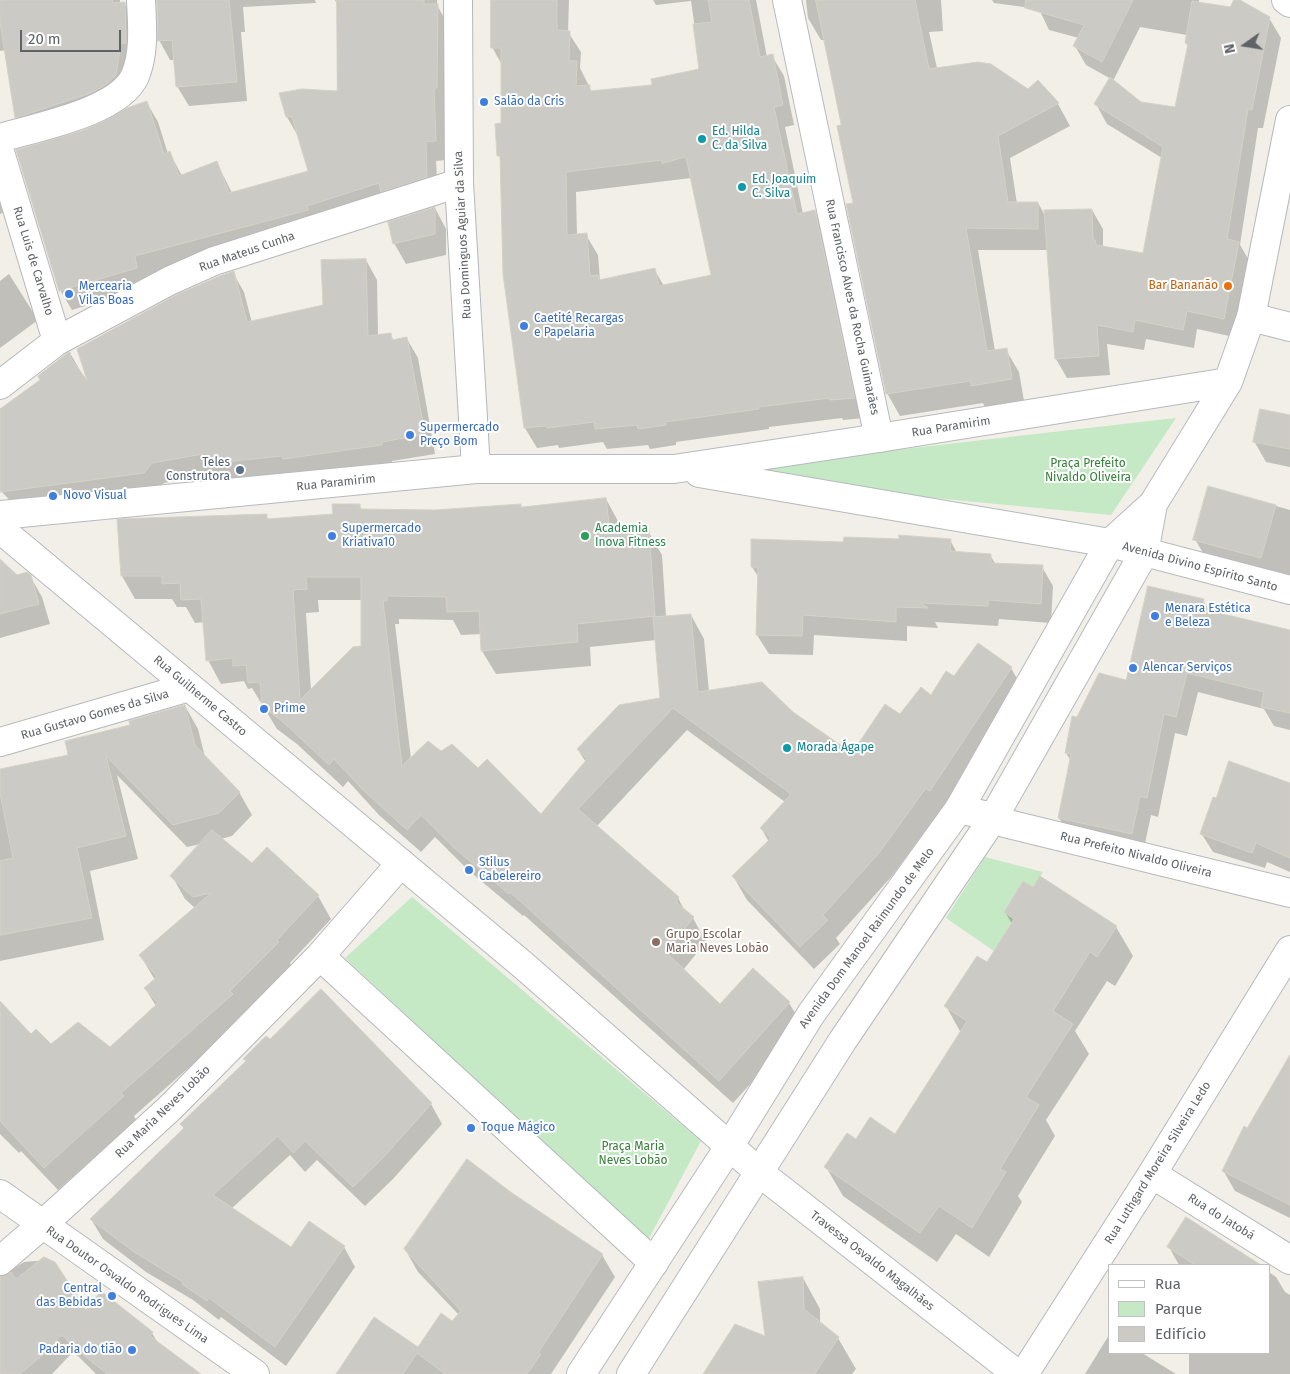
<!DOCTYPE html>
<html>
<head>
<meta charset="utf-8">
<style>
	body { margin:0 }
	#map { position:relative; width:1290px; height:1374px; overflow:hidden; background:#f1efe8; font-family:"Fira Sans",sans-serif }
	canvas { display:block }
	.legend { position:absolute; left:1108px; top:1264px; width:162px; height:90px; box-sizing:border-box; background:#fff; border:1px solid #bfc1c3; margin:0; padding:6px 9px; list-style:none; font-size:15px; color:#5f6368 }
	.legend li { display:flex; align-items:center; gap:10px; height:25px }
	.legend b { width:25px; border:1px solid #bfc1c3 }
	.north { position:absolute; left:1220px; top:20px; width:50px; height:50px; -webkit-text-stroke:4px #fff; paint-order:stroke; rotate:257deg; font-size:14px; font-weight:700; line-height:20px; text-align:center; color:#5f6368 }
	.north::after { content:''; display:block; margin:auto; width:18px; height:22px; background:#5f6368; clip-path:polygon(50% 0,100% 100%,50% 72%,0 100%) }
	.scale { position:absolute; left:20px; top:30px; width:101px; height:22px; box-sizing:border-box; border:2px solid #5f6368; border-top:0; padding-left:6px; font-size:15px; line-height:18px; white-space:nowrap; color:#5f6368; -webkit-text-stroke:4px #fff; paint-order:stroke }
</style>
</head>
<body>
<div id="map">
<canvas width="1290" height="1374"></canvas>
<ul class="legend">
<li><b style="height:6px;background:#fff"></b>Rua</li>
<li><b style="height:14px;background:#c5e8c5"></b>Parque</li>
<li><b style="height:14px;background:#cccac5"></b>Edifício</li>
</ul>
<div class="north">N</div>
<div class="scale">20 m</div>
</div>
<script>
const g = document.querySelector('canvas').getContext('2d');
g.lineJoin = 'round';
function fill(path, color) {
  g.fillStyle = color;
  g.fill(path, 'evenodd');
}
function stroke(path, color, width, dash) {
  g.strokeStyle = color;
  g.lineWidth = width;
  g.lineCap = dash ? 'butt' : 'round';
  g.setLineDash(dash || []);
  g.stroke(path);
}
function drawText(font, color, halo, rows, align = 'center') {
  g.font = font + ' "Fira Sans",sans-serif';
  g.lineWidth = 4;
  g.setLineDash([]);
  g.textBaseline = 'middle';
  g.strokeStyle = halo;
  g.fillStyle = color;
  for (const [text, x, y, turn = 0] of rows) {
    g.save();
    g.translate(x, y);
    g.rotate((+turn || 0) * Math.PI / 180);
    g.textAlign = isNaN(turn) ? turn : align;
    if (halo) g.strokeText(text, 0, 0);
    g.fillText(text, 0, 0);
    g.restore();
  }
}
fill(new Path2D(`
	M1176,418L1111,515L685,474Z
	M985,857L1043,872L1033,887L1023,881L1004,911L1014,919L994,951L946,918Z
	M412,897L701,1141L648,1240L345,958Z`), '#c5e8c5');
fill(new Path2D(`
	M0,0H120V4H125L136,23L127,95L28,137L17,117L6,50L0,51Z
	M173,0H315L316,3L243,7L245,32H241L247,101L189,106L177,86L175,60H170L159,40Z
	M335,0H437V5L448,25L447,107H444L447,160L436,161L438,196L146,276L147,287L72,310L60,290L82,132L147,103L158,122L168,154L170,153L182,176L217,163L232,193L310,172L298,136L287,117L338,92V7Z
	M493,0H569L568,32L581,52L580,68L592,92L653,87L701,70L691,1L656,5L653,0H756L767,57L772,56L784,76L794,125L785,127L803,214L815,212L826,232L865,418L843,420L842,418L769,427V429L676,442V445L650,449L648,445L607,449L603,442L559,448L558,445L537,448L525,428L502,161L499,156L502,124V65L492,47ZM691,178L712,276L664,286L654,269L600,281L598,255L586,235H577L576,192Z
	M806,0H941L943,31L929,32L960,172L973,62L991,65L1024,95L1038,82L1058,104L1070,126L1010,158L1017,204L1038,203L1046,217L1092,210L1103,229V247L1144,255L1162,158L1107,124L1096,104L1111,79L1086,65L1075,46L1079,38L1049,30L1039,9L994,3L992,0H1199V4L1231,9L1235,0H1238L1269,18L1281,38L1263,128H1258L1240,245L1250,262L1234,337L1197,329L1194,348L1146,339L1144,350L1107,344L1110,375L1067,378L1056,359L1048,250H978L995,351L1006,350L1019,372L1024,401L985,407L983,403L900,416L887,393L843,126L826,40H821L808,18ZM1140,27L1187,35L1186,43L1188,47L1176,108L1140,103L1113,81Z
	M0,203L4,212L0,214Z
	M435,208L446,229V255L406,264L394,243Z
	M366,260L377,280L378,336L390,334L394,341L407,339L418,358L435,454L392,461V464L217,483L212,474L164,483L155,492L19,510L0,490V408L2,409L41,381L70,353L89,386L233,273L244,292L252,323L324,306Z
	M9,274L38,320L0,348V281Z
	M1290,416V467L1266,462L1254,441Z
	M1209,487L1290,510V590L1219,581L1195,539Z
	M606,499L619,523L620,533L648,531L662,555L666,617L691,615L704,639L709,692L792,713L853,755L900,715L931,697L954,678L1011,668L1024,691L943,813L940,811L892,876L836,938L840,944L814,969L747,900L733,876L769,842L761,828L785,802L687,730L596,827L678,898L686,913L693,918L706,942L683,970L720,1006L789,1003L803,1026L733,1103L524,915L523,916L468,870L435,837L421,852L379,815L348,781L343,787L297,744L277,729L252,688L248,689L244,681L221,684L208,660L205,622L195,623L186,607H177L172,599H135L122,576L266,515L269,520L334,515L359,505L362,510L435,511L520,505L522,508ZM318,600H362V647L311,691L306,613L319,612ZM399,619L453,620L461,635L481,634L482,651L496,674L591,666L590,647L656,640L661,699L578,750L586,762L541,816L478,770L411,759L395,624H399Z
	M950,540L957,553L990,555L996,565L1042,567L1053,586L1051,623L999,619L998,626L935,622L938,628L907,626V641L814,635L813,655L769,654L757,635L759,578L752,567L845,544Z
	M0,561L17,576H30L42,597L50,624L0,638Z
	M1203,600L1210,612L1290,631V730L1274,726L1264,709L1198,692L1187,736L1175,733L1158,817L1151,815L1143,853L1071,838L1059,818L1071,761L1066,753L1078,718L1127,681Z
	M185,706L198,729L205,757L239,792L252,815L232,836L221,839L252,865L318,896L331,919L290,963L291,966L243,1014L245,1018L134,1116L136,1120L58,1190L21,1151L19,1153L0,1134V1014L31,1035L51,1045L110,1049L156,1006L145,988L155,980L140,955L195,908L185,899L172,876L201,844L187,847L117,775L138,859L90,871L104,940L0,961V771L70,756L132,726Z
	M1290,784V872L1267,862L1265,868L1213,852L1201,833L1217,799Z
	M1005,912L1116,927L1133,956L1115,986L1107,981L1075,1031L1089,1054L1046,1120L1055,1136L1018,1196L1022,1202L989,1257L956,1234L937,1262L843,1196L826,1167L856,1140L895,1136L961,1033L946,1006L987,964L1012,924Z
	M1290,1079V1218L1235,1191L1223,1170L1247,1130Z
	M431,1104L442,1124L393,1179L365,1206L317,1160L305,1172L290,1155L231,1209L292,1249L344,1247L355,1267L286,1366L221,1317L219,1320L193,1300L146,1272L103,1239L91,1219L185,1129Z
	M511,1194L602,1255L615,1277L551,1374H337L418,1348L453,1323L459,1315L418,1272L405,1249Z
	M1187,1219L1258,1265H1179L1169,1247Z
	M47,1260L86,1312L152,1333L158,1343L199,1374H96L76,1354H71L52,1374H0V1277L24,1262Z
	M1269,1272L1276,1277L1285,1292L1290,1295V1374H1189V1353H1269Z
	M803,1278L820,1309V1324L838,1338L856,1369L852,1374H704L766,1338Z
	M1109,1335V1353H1142L1176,1374H1085Z`), '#0003');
const building = new Path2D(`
	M0,0H112L113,3L125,2L126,43H121L116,75L104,86L88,94L15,118L0,22Z
	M157,0H229L237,82L176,87L172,40L158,41Z
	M337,0H424V4H438L437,88H434L436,141L426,142L427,177L381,192L379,183L307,206L308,210L135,256L137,268L59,291L16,150L81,131L102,122L127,108L147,101L164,154L170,151L179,176L217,161L229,193L308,171L292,117H286L279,93L302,89L337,91Z
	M491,0H557V30L570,31L569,61H577L576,86L590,85V91L652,85L651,79L699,69L693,24L712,22L708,0H749L760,57L773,54L783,105L774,107L797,214L815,210L855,398L830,400V398L758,407L759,409L665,422L666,425L638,429L637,425L595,429L594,422L547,428L546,426L524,428L503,274L500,156H497L495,124L501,123V48H491ZM686,157L711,275L659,286L655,268L599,280L598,275L590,276L587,233L567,235L566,172L662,160V163Z
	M816,0H915L929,69L978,62L991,64L1028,89L1038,80L1059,103L998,136L1008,202H1038V229L966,228L987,351L1007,348L1012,379L971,386V381L886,394L846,204L853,203L837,126L841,125Z
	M1026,0H1133L1102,62L1073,46L1084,25L1025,8Z
	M1234,0H1240L1270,17L1252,110L1248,109L1227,239L1239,242L1224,319L1187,311L1183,330L1135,320L1133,332L1097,325L1099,356L1055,359L1044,210L1092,209L1093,240H1095L1096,245L1143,253L1163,147L1094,104L1110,77L1141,102L1175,107L1188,44L1185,43L1192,1L1230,7Z
	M435,207V234L393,244L388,222Z
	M366,259L368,336L391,333L392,340L407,337L425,434L382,442V445L283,459L282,456L205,464L203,454L152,463L144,473L0,492V409L40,380L38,376L66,354L70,352L71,359L87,380L77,349L176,295L220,276L234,271L247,322L323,305L321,260Z
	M1260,409L1290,415V449L1253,442Z
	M1208,486L1276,505L1261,558L1193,540Z
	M606,498L610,533L649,530L655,616L577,624L578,642L481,651L479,611L447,612L446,597L387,596V601H383L402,766L428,741L441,751L452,744L478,768L487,759L541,814L587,759L577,749L619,705L660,698L653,617L691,614L698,692L762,682L793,712L852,753L885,704L900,714L921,687L931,695L946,671L954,676L978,643L1012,667L930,791L926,788L879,853L823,915L828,920L800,947L732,876L771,838L760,828L791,794L673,708L578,809L679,897L676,902L694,917L666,952L720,1004L753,968L790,1002L719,1081L510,892L509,894L453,847L421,815L407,830L364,791L334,759L329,765L282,721L262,706L260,682L248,683L246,665L233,666V658L206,661L201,599L181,600L180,583L162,584V576H121L117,519L267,514V519L333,514L332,504H360V509L435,510L521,504V507ZM306,577H361V646L353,647L300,700L293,590L307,589Z
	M899,535L951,539L950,551L991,554V563L1043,565L1041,604L988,600V606L920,603L928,608L896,607V622L803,615L802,636L756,635L758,567H751V539L843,542L844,537L899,539Z
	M0,559L17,575L27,572L31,575L39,604L0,614Z
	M1148,586L1204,599L1202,609L1290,630V713L1261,707L1264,692L1187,673L1176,717L1164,714L1147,798L1140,796L1132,834L1058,818L1071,754L1065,753L1072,716L1077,717L1099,673L1126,680Z
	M185,705L195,745L240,792L219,813L173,825L106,756L126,836L77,848L92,918L0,935V861L13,858L0,793V769L68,755L65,741L130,725L129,721Z
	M1229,761L1290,783V858L1256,843L1252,853L1200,834L1213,797L1216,798Z
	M212,830L252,863L267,847L319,895L277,940L279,942L230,991L233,994L121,1093L124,1096L44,1168L0,1121V1001L31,1034L36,1029L51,1044L78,1022L110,1047L158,1003L144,988L157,977L139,955L211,893L193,897L170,876Z
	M1040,876L1117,926L1097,957L1090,952L1053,1011L1073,1024L1026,1097L1039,1105L1000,1169L1006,1172L972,1228L939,1206L920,1233L824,1167L847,1133L856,1139L870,1117L895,1134L967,1021L944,1006L977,956L987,962L1014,919L1004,912L1023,881L1033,887Z
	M321,989L432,1103L382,1159L353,1187L305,1141L293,1153L278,1136L213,1195L291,1247L309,1221L345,1246L275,1347L209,1298L207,1301L182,1284L183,1282L134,1252L90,1219L184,1128L180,1124L246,1061L243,1059L266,1036L270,1039Z
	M1290,1055V1205L1222,1171L1244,1126L1247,1128Z
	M467,1159L512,1193L603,1254L538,1353L541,1354L527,1374H445L417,1353L403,1374H336L374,1317L418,1347L441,1313L452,1321L461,1311L404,1249Z
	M1186,1217L1261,1265H1195L1167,1247Z
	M44,1257L55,1262L86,1310L101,1291L153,1332L150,1336L201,1374H107L70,1344L64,1336H60L51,1348L20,1374H0V1276L11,1272L16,1279Z
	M803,1277L804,1309L839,1337L815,1374H703L735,1324L765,1336L758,1282Z`);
fill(building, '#cccac5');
stroke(building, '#d6d1c6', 1);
const minor = new Path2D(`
	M458,0L459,183L476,469
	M787,0L879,438
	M1286,0L1290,3
	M0,138C37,127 119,112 135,76C145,52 142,24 141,0
	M0,152L57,341
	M1251,317L1290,120
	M0,385L57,341L169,281L214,261L459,183
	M0,742L189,687
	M959,809L984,815L992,820L1290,893
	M320,956L654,1263
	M760,1173L1017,1374
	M1152,1174L1290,1260
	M0,1194L255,1374
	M0,1261L42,1225L171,1107L320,956L401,863
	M1024,1374L1152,1174L1290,950`);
const tertiary = new Path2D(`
	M0,529L523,965L760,1173`);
const secondary = new Path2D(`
	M699,473L1110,543L1290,590
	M0,515L476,469H674L879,438L1228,382
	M581,1374L729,1147L811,1014L959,809L1110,543L1153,504L1228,382L1251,317L1290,327
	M631,1374L843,1040L992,820L1144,553L1153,504`);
stroke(minor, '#b5b8bc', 30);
stroke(tertiary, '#b5b8bc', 30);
stroke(secondary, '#b6babf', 30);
stroke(minor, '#fff', 28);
stroke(tertiary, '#fff', 28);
stroke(secondary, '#fff', 28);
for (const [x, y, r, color] of [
	[484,102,5,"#3f7fe0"],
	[702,139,5,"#0f9aa8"],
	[742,187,5,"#0f9aa8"],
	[1228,286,5,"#e8710a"],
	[69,294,5,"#3f7fe0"],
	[524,326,5,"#3f7fe0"],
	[410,435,5,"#3f7fe0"],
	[240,470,5,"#5c6f8a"],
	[53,496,5,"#3f7fe0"],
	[332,536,5,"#3f7fe0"],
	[585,536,5,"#2e9e5b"],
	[1155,616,5,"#3f7fe0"],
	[1133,668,5,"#3f7fe0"],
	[264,709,5,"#3f7fe0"],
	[787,748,5,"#0f9aa8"],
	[469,870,5,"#3f7fe0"],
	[656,942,5,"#8d6e63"],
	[471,1128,5,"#3f7fe0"],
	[112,1296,5,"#3f7fe0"],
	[132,1350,5,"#3f7fe0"]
]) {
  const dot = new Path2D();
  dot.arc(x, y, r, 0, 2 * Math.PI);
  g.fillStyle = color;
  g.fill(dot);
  stroke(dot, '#fff', 2);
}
drawText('12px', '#366cbe', '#fff', [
	["Salão da Cris",494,102],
	["Mercearia",79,287],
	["Vilas Boas",79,301],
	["Caetité Recargas",534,319],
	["e Papelaria",534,333],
	["Supermercado",420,428],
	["Preço Bom",420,442],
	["Novo Visual",63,496],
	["Supermercado",342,529],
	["Kriativa10",342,543],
	["Menara Estética",1165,609],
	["e Beleza",1165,623],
	["Alencar Serviços",1143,668],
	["Prime",274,709],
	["Stilus",479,863],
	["Cabelereiro",479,877],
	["Toque Mágico",481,1128],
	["Central",102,1289,"right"],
	["das Bebidas",102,1303,"right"],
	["Padaria do tião",122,1350,"right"]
], 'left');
drawText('12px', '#0d838f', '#fff', [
	["Ed. Hilda",712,132],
	["C. da Silva",712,146],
	["Ed. Joaquim",752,180],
	["C. Silva",752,194],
	["Morada Ágape",797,748]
], 'left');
drawText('12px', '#5f6368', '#fff', [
	["Rua Dominguos Aguiar da Silva",463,235,-93],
	["Rua Mateus Cunha",247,252,-19],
	["Rua Luis de Carvalho",33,261,73],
	["Rua Francisco Alves da Rocha Guimarães",852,307,78],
	["Rua Paramirim",951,427,-9],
	["Rua Paramirim",336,483,-6],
	["Avenida Divino Espírito Santo",1200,567,15],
	["Rua Guilherme Castro",200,696,40],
	["Rua Gustavo Gomes da Silva",95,715,-16],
	["Rua Prefeito Nivaldo Oliveira",1136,855,14],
	["Avenida Dom Manoel Raimundo de Melo",867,938,-54],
	["Rua Maria Neves Lobão",163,1112,-44],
	["Rua Luthgard Moreira Silveira Ledo",1158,1163,-58],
	["Rua do Jatobá",1221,1217,32],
	["Travessa Osvaldo Magalhães",872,1261,38],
	["Rua Doutor Osvaldo Rodrigues Lima",127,1285,35]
]);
drawText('12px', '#c56008', '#fff', [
	["Bar Bananão",1218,286]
], 'right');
drawText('12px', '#4e5e75', '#fff', [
	["Teles",230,463],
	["Construtora",230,477]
], 'right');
drawText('12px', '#348238', '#fff', [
	["Praça Prefeito",1088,464],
	["Nivaldo Oliveira",1088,478],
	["Praça Maria",633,1147],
	["Neves Lobão",633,1161]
]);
drawText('12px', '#27864d', '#fff', [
	["Academia",595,529],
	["Inova Fitness",595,543]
], 'left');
drawText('12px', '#785e54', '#fff', [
	["Grupo Escolar",666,935],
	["Maria Neves Lobão",666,949]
], 'left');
</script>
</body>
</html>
